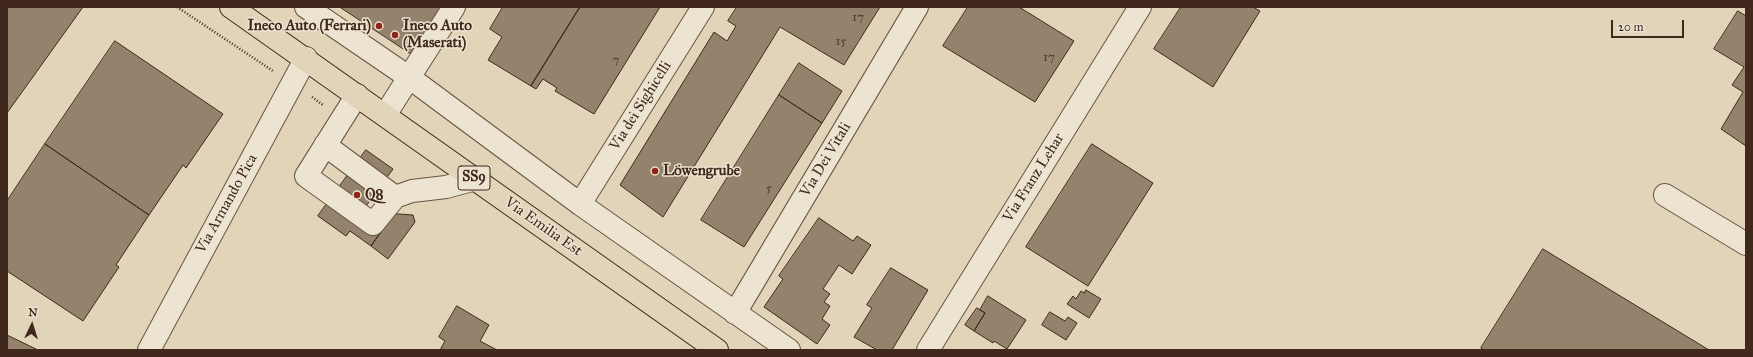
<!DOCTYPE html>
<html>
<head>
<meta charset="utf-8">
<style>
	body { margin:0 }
	#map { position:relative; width:1753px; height:357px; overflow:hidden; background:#e2d4b8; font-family:"IM FELL Great Primer",serif }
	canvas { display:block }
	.frame { position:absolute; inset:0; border:8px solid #40291c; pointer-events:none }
	.north { position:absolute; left:12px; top:305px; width:40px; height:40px; -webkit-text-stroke:3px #ece3d1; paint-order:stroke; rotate:4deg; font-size:11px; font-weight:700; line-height:16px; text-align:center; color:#40291c }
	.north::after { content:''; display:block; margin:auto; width:14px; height:18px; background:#40291c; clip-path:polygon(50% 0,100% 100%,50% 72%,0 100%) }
	.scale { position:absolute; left:1611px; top:20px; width:73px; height:18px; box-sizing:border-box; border:2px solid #40291c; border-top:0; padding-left:5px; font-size:12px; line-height:14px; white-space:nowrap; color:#40291c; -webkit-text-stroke:3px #ece3d1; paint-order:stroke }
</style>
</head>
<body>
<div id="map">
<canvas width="1753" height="357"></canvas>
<div class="frame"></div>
<div class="north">N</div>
<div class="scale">20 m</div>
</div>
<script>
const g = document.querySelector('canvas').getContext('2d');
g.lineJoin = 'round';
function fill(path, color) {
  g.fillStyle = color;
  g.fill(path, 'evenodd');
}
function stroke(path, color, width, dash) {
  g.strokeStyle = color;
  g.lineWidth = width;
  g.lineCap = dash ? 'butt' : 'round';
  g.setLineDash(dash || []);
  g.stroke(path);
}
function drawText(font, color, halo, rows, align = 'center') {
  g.font = font + ' "IM FELL Great Primer",serif';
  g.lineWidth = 3;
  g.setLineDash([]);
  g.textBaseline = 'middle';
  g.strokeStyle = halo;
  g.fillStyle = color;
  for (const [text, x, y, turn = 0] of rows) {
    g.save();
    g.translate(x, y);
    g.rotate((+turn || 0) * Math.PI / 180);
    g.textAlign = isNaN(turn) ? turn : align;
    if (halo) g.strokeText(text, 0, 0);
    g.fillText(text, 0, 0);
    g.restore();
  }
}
const building = new Path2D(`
	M7,7H83L7,113Z
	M340,7H444L413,55Z
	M503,7H580L531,86L488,60L502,37L490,29Z
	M580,7H660L594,114L555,91L557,88L543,79L536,89L531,86Z
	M737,7H880L844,65L780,27L663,217L620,185L714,32L727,41L736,26L728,21Z
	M968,7H1019L1074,41L1035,102L943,46Z
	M1181,7H1253L1260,11L1213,87L1154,49Z
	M1738,11L1746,16V146L1721,129L1743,92L1732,85L1744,67L1714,49Z
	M115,41L223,114L186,168L183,165L149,215L45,144Z
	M799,63L842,91L822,123L779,95Z
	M779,95L822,123L744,247L701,220Z
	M45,144L149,215L116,265L119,267L83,321L7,271V201Z
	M1092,144L1153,183L1088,286L1026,247Z
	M366,150L393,169L366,206L388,222L371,246L350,231L346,236L318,216Z
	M399,214L413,215L415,222L388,259L371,246L393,215Z
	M819,218L853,241L857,236L871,245L852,274L839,265L823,289L830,294L824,302L830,306L822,319L830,325L817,344L764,307L783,279L779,276Z
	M1543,249L1709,350H1484L1481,348Z
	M891,268L928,290L892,350H877L854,337L872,308L867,305Z
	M1086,290L1101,299L1089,318L1067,304L1073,296L1076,299L1081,291L1084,293Z
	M988,296L1026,320L1007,349L994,341L993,343L974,331L985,313L980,310Z
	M457,306L489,325L480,341L497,350H440L445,341L439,337Z
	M977,308L985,313L974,331L965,325Z
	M1050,312L1065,321L1068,317L1077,323L1066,340L1042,325Z
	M7,335L38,350H7Z`);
fill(building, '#94826d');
stroke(building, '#40291c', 1);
const minor = new Path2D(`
	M306,7L410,78L580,204L789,350
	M357,95L306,176L373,224L395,197L412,191L446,187L476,179
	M385,115L454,7
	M325,145L395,197
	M1665,195L1746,244
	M580,204L703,7
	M735,313L917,7
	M149,350L306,58
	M928,350L1140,7`);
const major = new Path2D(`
	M231,7L717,350`);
stroke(minor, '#685443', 24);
stroke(major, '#40291c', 24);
stroke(new Path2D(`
	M177,7L273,71
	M312,97L323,105`), '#40291c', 2.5, [1, 2]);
stroke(minor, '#ece3d1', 22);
stroke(major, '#e2d4b8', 22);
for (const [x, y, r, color] of [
	[379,26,4,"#8f2418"],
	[395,35,4,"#8f2418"],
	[655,171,4,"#8f2418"],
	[357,195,4,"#8f2418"]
]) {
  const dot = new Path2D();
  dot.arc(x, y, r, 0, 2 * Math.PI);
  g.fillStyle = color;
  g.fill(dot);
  stroke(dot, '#ece3d1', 1.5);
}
drawText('13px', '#553f30', null, [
	["17",858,18],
	["15",841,42],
	["17",1049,58],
	["7",616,61],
	["5",769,189]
]);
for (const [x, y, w] of [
	[474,178,32]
]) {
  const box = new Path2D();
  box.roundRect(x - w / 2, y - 12, w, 24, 3);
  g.fillStyle = '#ece3d1';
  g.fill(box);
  stroke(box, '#40291c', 1);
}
drawText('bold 14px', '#40291c', null, [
	["SS9",474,178]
]);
drawText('bold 15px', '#40291c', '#ece3d1', [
	["Ineco Auto (Ferrari)",371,26,"right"],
	["Ineco Auto",403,26],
	["(Maserati)",403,43],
	["Löwengrube",663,171],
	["Q8",365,195]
], 'left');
drawText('15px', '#40291c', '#ece3d1', [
	["Via dei Sighicelli",641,106,-58],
	["Via Dei Vitali",826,160,-59],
	["Via Franz Lehar",1034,178,-58],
	["Via Armando Pica",227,204,-61],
	["Via Emilia Est",543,227,35]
]);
</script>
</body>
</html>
